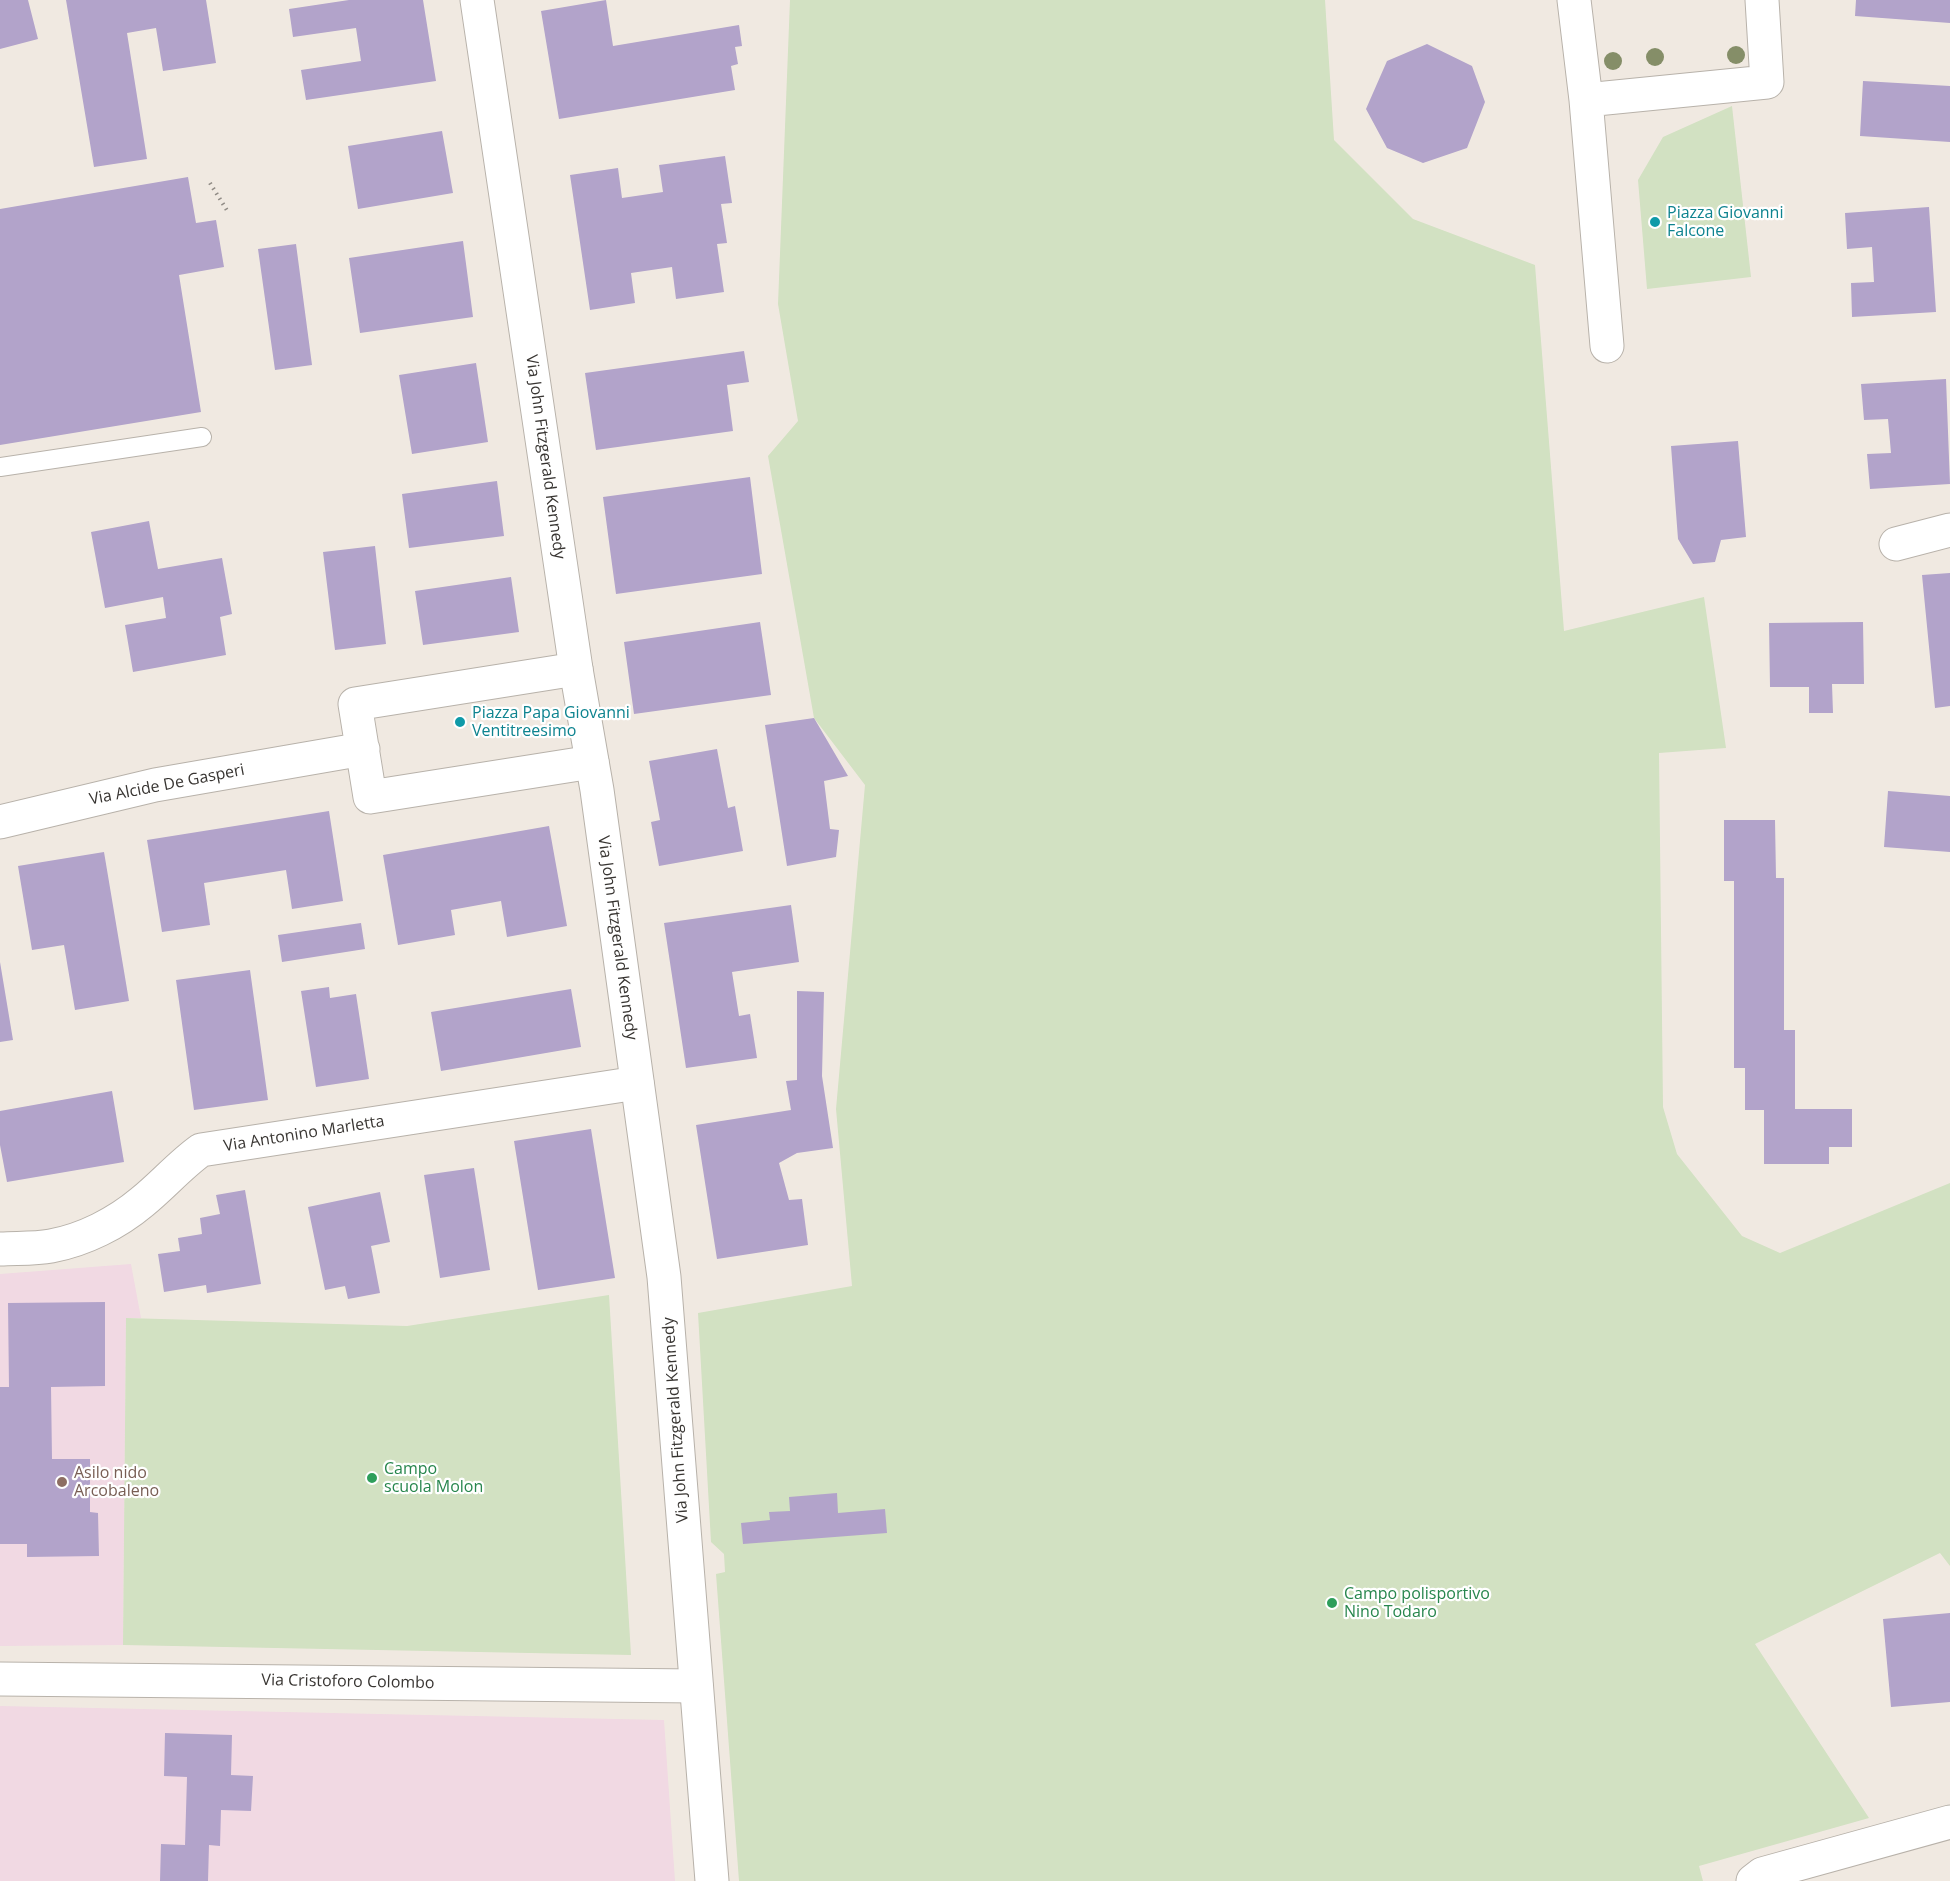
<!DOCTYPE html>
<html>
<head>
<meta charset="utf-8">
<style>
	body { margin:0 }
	canvas { display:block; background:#f0e9e1 }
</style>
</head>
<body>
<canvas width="1950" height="1881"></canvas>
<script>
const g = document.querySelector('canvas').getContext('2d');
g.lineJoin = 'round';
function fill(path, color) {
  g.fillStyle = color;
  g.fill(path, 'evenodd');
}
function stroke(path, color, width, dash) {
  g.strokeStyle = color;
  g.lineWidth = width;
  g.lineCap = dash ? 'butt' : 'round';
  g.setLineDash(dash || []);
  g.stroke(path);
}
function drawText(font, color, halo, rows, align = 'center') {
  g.font = font + ' "Open Sans",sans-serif';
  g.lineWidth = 4.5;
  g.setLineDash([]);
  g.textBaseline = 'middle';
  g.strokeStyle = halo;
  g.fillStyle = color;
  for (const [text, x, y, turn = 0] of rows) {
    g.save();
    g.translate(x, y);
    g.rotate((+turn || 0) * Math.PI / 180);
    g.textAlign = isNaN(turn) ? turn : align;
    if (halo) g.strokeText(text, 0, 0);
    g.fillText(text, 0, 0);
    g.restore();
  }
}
fill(new Path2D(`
	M131,1264L141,1318H126L123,1645L0,1646V1274Z
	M0,1706L664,1720L675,1881H0Z`), '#f1d9e3');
fill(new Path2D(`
	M790,0H1325L1334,140L1413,219L1535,265L1564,631L1704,597L1726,748L1659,753L1663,1107L1677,1154L1742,1236L1780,1253L1950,1183V1566L1940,1553L1755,1644L1869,1818L1699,1866L1703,1881H739L716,1574L725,1572L724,1554L711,1542L698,1313L852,1286L836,1109L865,785L814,718L768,456L798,421L778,304Z
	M1732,106L1751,277L1647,289L1638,180L1663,137Z
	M609,1295L631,1655L123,1645L126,1318L407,1326Z`), '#d2e1c2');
fill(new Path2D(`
	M0,0H28L38,39L0,49Z
	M66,0H206L216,63L163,71L156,28L127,33L147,159L94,167Z
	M349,0H423L436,81L306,100L301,70L361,61L356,28L293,37L289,9Z
	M606,0L613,46L739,25L742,46L735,47L738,64L731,66L735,90L559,119L541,11Z
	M1856,0H1950V23L1855,16Z
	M1427,44L1472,66L1485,102L1467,148L1423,163L1387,148L1366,109L1387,61Z
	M1863,81L1950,86V142L1860,136Z
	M442,131L453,193L358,209L348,146Z
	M725,156L732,203L721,204L727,243L717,244L724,292L676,299L672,267L631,273L635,303L590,310L570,175L618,168L622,198L663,192L659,165Z
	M188,177L196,223L216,220L224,267L179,275L201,412L0,445V209Z
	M1929,207L1936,312L1852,317L1851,283L1874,282L1872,247L1847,249L1845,213Z
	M463,241L473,317L360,333L349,258Z
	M296,244L312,365L275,370L258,249Z
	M744,351L749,382L727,385L733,431L596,450L585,373Z
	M476,363L488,442L412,454L399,375Z
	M1946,379L1950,484L1870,489L1867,454L1891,453L1888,419L1864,420L1861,384Z
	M1738,441L1746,537L1721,540L1715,562L1693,564L1678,539L1671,446Z
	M750,477L762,574L616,594L603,497Z
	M497,481L504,536L409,548L402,494Z
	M149,521L158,569L222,558L232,614L220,617L226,655L133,672L125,625L166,618L163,597L105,608L91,532Z
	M375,546L386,644L335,650L323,552Z
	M1950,573V706L1935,708L1922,575Z
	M511,577L519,632L423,645L415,591Z
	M760,622L771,695L634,714L624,642Z
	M1863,622L1864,684H1832L1833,713H1809V687H1770L1769,623Z
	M814,718L848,776L824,781L830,829L839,830L836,857L787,866L765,725Z
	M717,749L728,808L735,806L743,851L659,866L651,822L660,820L649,761Z
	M1888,791L1950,796V852L1884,847Z
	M329,811L343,901L292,909L286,870L204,883L210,925L162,932L147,840Z
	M1724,820H1775L1776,878H1784V1030H1795V1109H1852V1147H1829V1164H1764V1110H1745V1068H1734V881H1724Z
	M549,826L567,926L507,937L501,901L451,910L455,935L398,945L383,855Z
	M104,852L129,1001L75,1010L64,945L32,950L18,866Z
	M791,905L799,962L732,972L739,1016L750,1014L757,1058L686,1068L664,923Z
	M361,923L365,949L282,962L278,935Z
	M0,962L13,1040L0,1042Z
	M250,970L268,1100L194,1110L176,980Z
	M329,987L330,998L356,994L369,1079L316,1087L301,991Z
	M571,989L581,1047L441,1071L431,1012Z
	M797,991L824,992L822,1076L833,1148L797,1153L779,1163L789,1200L802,1199L808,1245L717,1259L696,1125L791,1110L786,1081L797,1080Z
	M112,1091L124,1162L7,1182L0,1145V1111Z
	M591,1129L615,1278L538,1290L514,1141Z
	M474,1168L490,1270L440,1278L424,1175Z
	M245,1190L261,1284L207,1293L206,1285L164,1292L158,1254L180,1251L178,1238L202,1234L200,1218L220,1214L216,1195Z
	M380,1192L390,1242L371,1246L380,1293L348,1299L345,1286L325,1290L308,1207Z
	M105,1302V1386L51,1387L52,1459H90V1512L98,1513L99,1556L27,1557V1544H0V1387H9L8,1303Z
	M837,1493L838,1513L885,1509L887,1533L743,1544L741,1523L770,1520L769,1512L790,1511L789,1497Z
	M1950,1613V1702L1891,1707L1883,1619Z
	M165,1733L232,1735L231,1775L253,1776L251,1811L221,1810L220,1846L209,1845L208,1881H160L161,1844L185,1845L187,1777L164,1776Z`), '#b2a3ca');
const service = new Path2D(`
	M0,467L202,437`);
const minor = new Path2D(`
	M1574,0L1586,100L1607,346
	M1586,100L1767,82L1762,0
	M1896,544L1950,530
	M576,669L355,704L370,797L592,762
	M0,822L155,785L363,749
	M0,1249C17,1248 35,1249 51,1246C84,1240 117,1223 142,1202C163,1185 180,1165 201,1150L637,1083
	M0,1679L696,1686
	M1753,1881L1762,1874L1950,1822`);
const tertiary = new Path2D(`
	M477,0L576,669L597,790L664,1277L712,1881`);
stroke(service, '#b8b2aa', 20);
stroke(minor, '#b8b2aa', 35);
stroke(tertiary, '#b8b2aa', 35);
stroke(new Path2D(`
	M210,183L228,212`), '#908b85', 4, [1.5, 4.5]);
stroke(service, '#fff', 18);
stroke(minor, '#fff', 33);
stroke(tertiary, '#fff', 33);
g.fillStyle = '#858e68';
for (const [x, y] of [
	[1736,55],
	[1655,57],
	[1613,61]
]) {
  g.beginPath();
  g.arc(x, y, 9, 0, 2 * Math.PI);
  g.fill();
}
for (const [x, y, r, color] of [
	[1655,222,6,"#0f9aa8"],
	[460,722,6,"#0f9aa8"],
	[372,1478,6,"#2e9e5b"],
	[62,1482,6,"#8d6e63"],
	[1332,1603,6,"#2e9e5b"]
]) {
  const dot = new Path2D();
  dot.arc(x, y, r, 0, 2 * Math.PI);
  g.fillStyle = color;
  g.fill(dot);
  stroke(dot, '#fff', 2);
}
drawText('16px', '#0d838f', '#fff', [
	["Piazza Giovanni",1667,213],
	["Falcone",1667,231],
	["Piazza Papa Giovanni",472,713],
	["Ventitreesimo",472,731]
], 'left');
drawText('16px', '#383532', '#fff', [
	["Via John Fitzgerald Kennedy",545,457,82],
	["Via Alcide De Gasperi",167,785,-11],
	["Via John Fitzgerald Kennedy",617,938,82],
	["Via Antonino Marletta",304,1134,-9],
	["Via John Fitzgerald Kennedy",676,1420,-94],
	["Via Cristoforo Colombo",348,1682,1]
]);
drawText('16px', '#27864d', '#fff', [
	["Campo",384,1469],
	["scuola Molon",384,1487],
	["Campo polisportivo",1344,1594],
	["Nino Todaro",1344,1612]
], 'left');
drawText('16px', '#785e54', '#fff', [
	["Asilo nido",74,1473],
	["Arcobaleno",74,1491]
], 'left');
</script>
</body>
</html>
